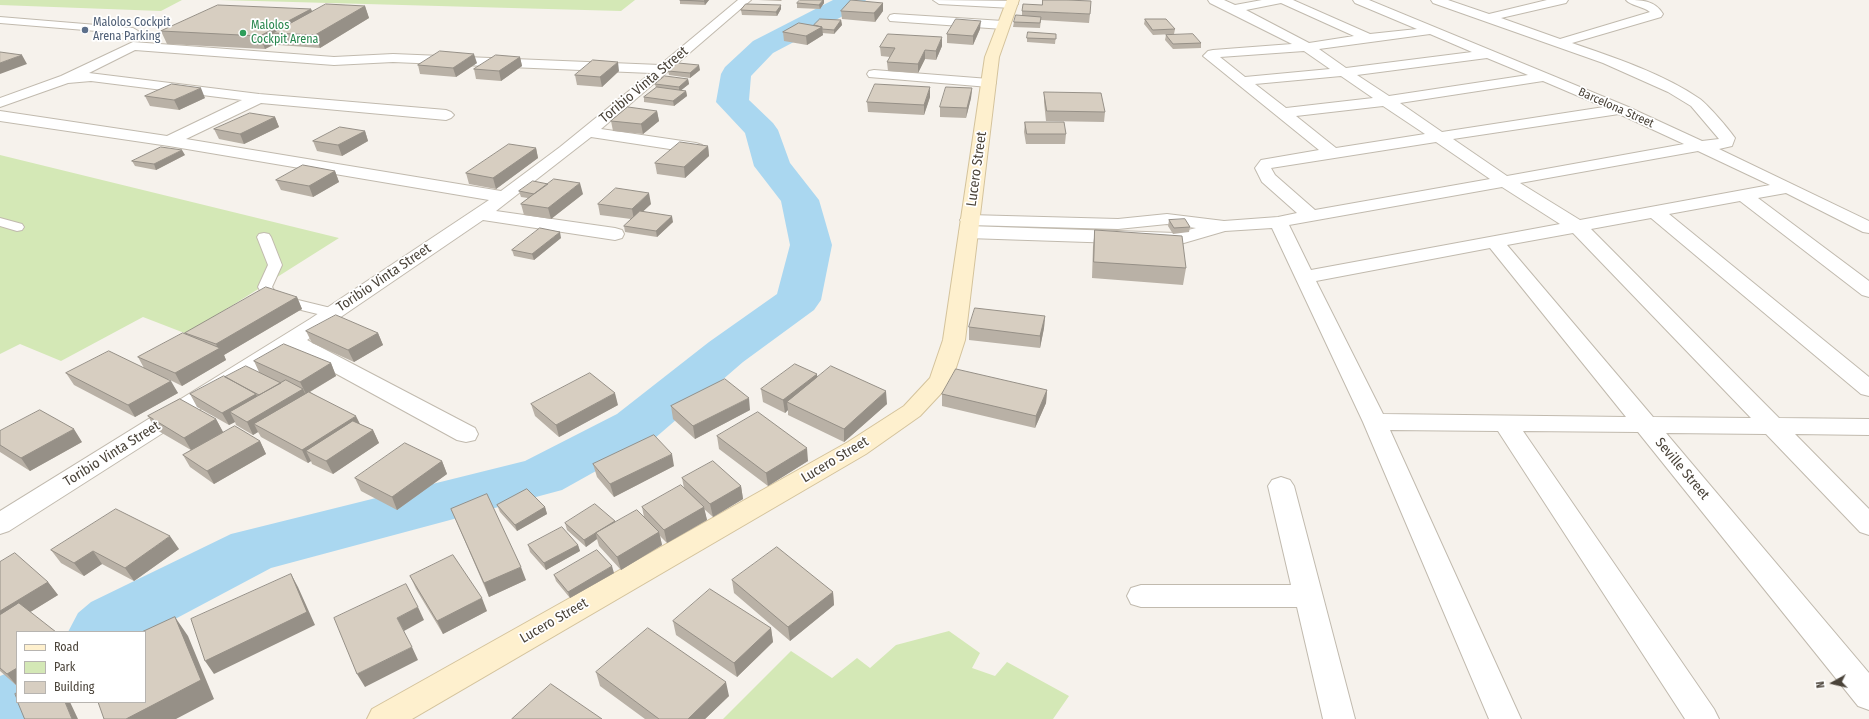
<!DOCTYPE html>
<html>
<head>
<meta charset="utf-8">
<style>
	body { margin:0 }
	#map { position:relative; width:1869px; height:719px; overflow:hidden; background:#f6f2ec; font-family:"Fira Sans Condensed",sans-serif }
	canvas { display:block }
	.legend { position:absolute; left:16px; top:631px; width:130px; height:72px; box-sizing:border-box; background:#fff; border:1px solid #b7b4b0; margin:0; padding:5px 7px; list-style:none; font-size:12px; color:#4a4339 }
	.legend li { display:flex; align-items:center; gap:8px; height:20px }
	.legend b { width:20px; border:1px solid #b7b4b0 }
	.north { position:absolute; left:1813px; top:663px; width:40px; height:40px; -webkit-text-stroke:3px #fff; paint-order:stroke; rotate:262deg; font-size:11px; font-weight:700; line-height:16px; text-align:center; color:#4a4339 }
	.north::after { content:''; display:block; margin:auto; width:14px; height:18px; background:#4a4339; clip-path:polygon(50% 0,100% 100%,50% 72%,0 100%) }
</style>
</head>
<body>
<div id="map">
<canvas width="1869" height="719"></canvas>
<ul class="legend">
<li><b style="height:5px;background:#fef0ce"></b>Road</li>
<li><b style="height:11px;background:#d4e8b6"></b>Park</li>
<li><b style="height:11px;background:#d7cec1"></b>Building</li>
</ul>
<div class="north">N</div>
</div>
<script>
const g = document.querySelector('canvas').getContext('2d');
g.lineJoin = 'round';
function fill(path, color) {
  g.fillStyle = color;
  g.fill(path, 'evenodd');
}
function stroke(path, color, width, dash) {
  g.strokeStyle = color;
  g.lineWidth = width;
  g.lineCap = dash ? 'butt' : 'round';
  g.setLineDash(dash || []);
  g.stroke(path);
}
function drawText(font, color, halo, rows, align = 'center') {
  g.font = font + ' "Fira Sans Condensed",sans-serif';
  g.lineWidth = 3.5;
  g.setLineDash([]);
  g.textBaseline = 'middle';
  g.strokeStyle = halo;
  g.fillStyle = color;
  for (const [text, x, y, turn = 0] of rows) {
    g.save();
    g.translate(x, y);
    g.rotate((+turn || 0) * Math.PI / 180);
    g.textAlign = isNaN(turn) ? turn : align;
    if (halo) g.strokeText(text, 0, 0);
    g.fillText(text, 0, 0);
    g.restore();
  }
}
fill(new Path2D(`
	M0,0H182L161,11L0,5Z
	M220,0H635L621,11Z
	M0,155L339,238L187,334L143,317L61,361L20,344L0,354Z
	M949,631L980,653L972,668L995,676L1007,662L1069,696L1053,719H723L791,651L832,678L857,658L870,668L896,645Z`), '#d4e8b6');
fill(new Path2D(`
	M833,0H866L862,6L773,53L751,76L749,100L773,123L778,130L790,163L819,200L832,245L821,300L814,310L743,362L655,438L562,490L271,568L145,635V632H68L78,613L91,602L231,534L525,461L617,414L709,342L777,294L790,245L781,201L754,166L745,133L716,102L721,74L725,67L753,41Z
	M17,669V702H51L43,719H0V676Z`), '#aad7f0');
const lane = new Path2D(`
	M0,17L133,28L138,31L133,34L0,23Z
	M0,218L22,224L24,227L22,230L17,231L0,226Z
	M264,233L269,234L271,237L282,265L272,287L276,293L298,300L339,310L342,313L339,316L334,318L289,307L265,299L258,287L268,265L257,237L259,234Z`);
const street = new Path2D(`
	M738,0H751L601,129L696,143L702,145L704,148L702,151L696,153L591,137L496,211L615,228L622,230L624,234L622,238L615,240L483,220L307,340L475,428L478,434L475,440L466,442L457,440L293,350L9,531L0,534V511L310,319L489,200L169,146L0,121V111L167,136L242,100L91,81L68,83L0,107V98L61,76L133,42L334,57L393,54L660,65ZM135,50L334,65L393,62L651,73L560,147L501,191L186,139L261,103L446,120L451,118L454,115L451,112L446,110L259,94L89,73Z
	M933,0L1016,1L1018,4L1012,8L939,4Z
	M1208,0H1224L1235,5L1262,0H1293L1370,34L1417,29L1355,3L1353,0H1369L1626,106L1702,141L1719,139L1691,106L1668,92L1603,63L1433,3L1431,0H1448L1489,14L1547,0H1568L1566,3L1501,18L1560,39L1650,12C1643,6 1631,6 1626,0C1641,0 1655,0 1663,14L1661,17L1572,43C1613,57 1664,74 1700,99C1709,106 1728,128 1735,138L1732,146L1719,149L1869,221V233L1863,232L1786,193L1758,198L1869,281V297L1862,295L1740,201L1669,214L1869,377V396L1861,394L1651,218L1591,229L1779,418L1869,419V435L1795,434L1869,509V535L1860,532L1766,434L1666,433L1869,673V710L1858,706L1638,432L1523,431L1714,709L1719,719H1685L1498,431L1390,430L1521,719H1489L1363,422L1272,228L1225,231L1177,245L968,238L961,236L959,232L961,228L968,226L1176,233L1196,228L1167,224L1118,229L969,225L963,224L960,220L963,216L969,215L1118,219L1167,214L1224,221L1278,217L1297,213L1262,182L1255,168L1261,160L1319,150L1203,56L1208,51L1213,50L1292,44L1210,3ZM1281,3L1354,36L1309,43L1246,10ZM1430,34L1472,52L1346,68L1319,49ZM1304,51L1330,69L1245,77L1220,57ZM1487,58L1528,75L1389,96L1357,75ZM1341,76L1373,98L1286,108L1255,84ZM1543,81L1604,107L1442,132L1400,103ZM1383,106L1425,134L1336,148L1296,116ZM1619,114L1684,144L1507,176L1453,139ZM1436,142L1490,179L1315,210L1275,175L1271,168ZM1698,151L1770,185L1580,220L1520,183ZM1502,187L1560,224L1311,270L1289,225ZM1573,233L1751,418L1653,417L1507,245ZM1490,248L1626,417L1383,414L1316,281Z
	M894,14L1003,21L1007,22L1009,25L1007,28L1003,29L890,21L888,18L890,15Z
	M874,70L989,79L994,80L996,83L994,86L989,87L869,77L867,74L869,71Z
	M1281,477L1290,480L1294,486L1355,719H1323L1297,607H1141L1131,604L1127,596L1131,588L1141,585H1291L1268,486L1272,480Z`);
const secondary = new Path2D(`
	M1007,0H1019L999,57L965,340L952,380L949,385L920,416L866,454L412,719H367L372,709L848,442L904,406L930,378L943,340L985,57Z`);
stroke(lane, '#c1baae', 2);
stroke(street, '#c1baae', 2);
stroke(secondary, '#d4c39c', 2);
fill(lane, '#fff');
fill(street, '#fff');
fill(secondary, '#fef0ce');
fill(new Path2D(`
	M680,0H709L705,5L680,4Z
	M758,0H782L781,1Z
	M797,3H824L820,9L797,8Z
	M883,3V11L875,22L842,19L841,11Z
	M365,6L369,18L320,48L278,45L277,43L265,49L167,44L161,31L311,9L312,11Z
	M781,9L777,16L742,15L741,10Z
	M1022,11L1090,14L1089,23L1041,20L1040,28L1013,27L1014,22L1022,16Z
	M1145,19L1175,29L1174,34L1153,35L1144,24Z
	M841,20L842,25L834,34L822,33L823,35L807,45L784,41L783,32Z
	M980,29L973,45L947,43V34Z
	M1056,34L1055,44L1027,42V38Z
	M1166,35L1201,43V48L1173,49L1165,40Z
	M942,46L936,60L925,59L918,73L888,71L887,62L890,57L881,56L880,47Z
	M520,57L522,66L501,81L476,79L474,69Z
	M477,63L456,77L420,74L418,65Z
	M700,70L690,78L669,75L668,71Z
	M619,71L602,87L577,85L575,75Z
	M688,79L689,84L681,90L686,91L687,96L674,106L644,102V97L656,88L655,84Z
	M972,88L971,98L966,118L940,117V107Z
	M1044,92L1105,112L1104,122L1046,121L1044,102Z
	M145,96L205,98L179,110L150,106Z
	M930,97L924,115L868,112L867,102Z
	M657,111L659,121L643,134L613,131L611,121Z
	M275,117L279,127L244,144L219,139L214,129Z
	M1025,122L1066,134L1065,144H1026L1024,132Z
	M365,131L368,141L342,156L317,151L313,141Z
	M708,146L709,156L685,178L657,174L655,163Z
	M536,148L538,158L496,189L469,184L466,173Z
	M185,155L156,170L135,166L132,161Z
	M335,171L339,182L313,197L281,190L276,180Z
	M519,191L583,194L551,219L524,215L521,204L528,198L521,197Z
	M598,204H651L643,211L673,222L657,237L625,232L624,226L631,219L600,215Z
	M1169,220L1190,227L1189,232L1173,234L1168,226Z
	M1095,230L1186,268L1183,285L1092,278L1093,246Z
	M561,238L534,260L514,256L512,250Z
	M297,297L302,309L224,355L226,360L182,386L168,379L178,393L135,417L74,385L66,373L144,368L138,357L186,334L185,333Z
	M1045,316L1044,328L1040,348L969,340V327Z
	M306,331L378,333L383,345L354,362L312,343Z
	M254,361L331,363L336,376L310,392L360,424L373,430L379,443L333,474L312,464L311,461L308,463L261,437L258,432L253,435L236,425L235,422L229,425L197,407L190,394L225,377L259,372Z
	M817,374V378L887,404L844,442L788,415V410L785,413L763,402L761,389Z
	M1047,390L1046,403L1035,428L942,406V394Z
	M531,404L618,405L559,437L535,416Z
	M671,406L750,410L695,439L673,419Z
	M148,416L216,419L223,432L260,441L266,454L214,484L190,467L183,455L191,450L155,429Z
	M0,431L82,442L30,471L0,452Z
	M717,436L808,461L768,486L719,449Z
	M442,461L447,474L397,510L361,491L355,478Z
	M593,464L674,466L614,497L597,477Z
	M682,478L741,486L743,499L713,517L704,509L707,520L667,543L660,536L662,545L621,570L599,546L597,539L586,547L567,530L565,523L615,521V522L644,517L642,507L684,488Z
	M497,505L545,507L547,514L517,531L500,512Z
	M451,509L526,580L489,597Z
	M528,545H578L580,551L546,570L530,552Z
	M179,549L134,581L102,564L84,576L61,563L51,550Z
	M0,562L48,582L58,595L30,612L17,632V686L0,671Z
	M614,573L570,598L556,581L554,575Z
	M410,576L487,611L443,634L416,589Z
	M732,580L833,592L834,605L790,641L734,593Z
	M673,621L771,628L773,642L737,677L676,635Z
	M596,672L729,696L705,719H645L600,686Z`), '#b9b1a6');
fill(new Path2D(`
	M705,0H709L705,5L704,1Z
	M823,0H824V3L820,9L819,5Z
	M883,3V11L875,22L874,13Z
	M781,5V9L777,16L776,12Z
	M365,6L369,18L320,48L315,35Z
	M311,9L316,21L273,33L277,43L265,49L260,36Z
	M841,20L842,25L834,34V30Z
	M981,21L980,29L973,45V36Z
	M822,27L823,35L807,45L806,36Z
	M942,37V46L936,60V51Z
	M925,50V59L918,73V64Z
	M474,54L477,63L456,77L453,68Z
	M22,55L27,64L0,74V63Z
	M520,57L522,66L501,81L499,71Z
	M618,62L619,71L602,87L600,77Z
	M699,65L700,70L690,78V73Z
	M688,79L689,84L679,92V87Z
	M930,87V97L924,115V105Z
	M201,88L205,98L179,110L174,100Z
	M972,88L971,98L966,118L967,108Z
	M686,91L687,96L674,106L673,101Z
	M657,111L659,121L643,134L641,124Z
	M275,117L279,127L244,144L240,134Z
	M365,131L368,141L342,156L338,145Z
	M708,146L709,156L685,178L684,167Z
	M536,148L538,158L496,189L493,178Z
	M182,150L185,155L156,170L154,164Z
	M335,171L339,182L313,197L309,186Z
	M580,183L583,194L551,219L548,208Z
	M649,193L651,204L634,220L632,209Z
	M672,216L673,222L657,237L656,231Z
	M560,232L561,238L534,260L532,254Z
	M297,297L302,309L224,355L226,360L182,386L175,373L218,349L216,344Z
	M1045,316L1044,328L1040,348V336Z
	M378,333L383,345L354,362L348,350Z
	M331,363L336,376L306,394L300,382Z
	M817,374L818,386L787,402L788,410L785,413L783,400Z
	M171,381L178,393L135,417L128,405Z
	M303,389L309,402L254,424L258,432L253,435L247,422Z
	M1047,390L1046,403L1035,428L1036,416Z
	M886,391L887,404L844,442V429Z
	M615,393L618,405L559,437L556,425Z
	M256,394L262,406L230,412L235,422L229,425L222,413Z
	M749,398L750,410L695,439L693,426Z
	M356,416L362,428L306,451L311,461L308,463L302,450Z
	M216,419L223,432L191,450L184,438Z
	M74,429L82,442L30,471L21,458Z
	M373,430L379,443L333,474L326,461Z
	M260,441L266,454L214,484L207,471Z
	M807,448L808,461L768,486L766,473Z
	M672,454L674,466L614,497L610,484Z
	M442,461L447,474L397,510L392,497Z
	M741,486L743,499L713,517L710,504Z
	M545,507L547,514L517,531L515,525Z
	M704,507L707,520L667,543L664,530Z
	M659,532L662,545L621,570L617,557Z
	M596,533L597,539L586,547L584,540Z
	M170,536L179,549L134,581L125,568Z
	M578,545L580,551L546,570L544,563Z
	M93,551L102,564L84,576L74,563Z
	M612,566L614,573L570,598L568,592Z
	M521,567L526,580L489,597L484,583Z
	M291,574L298,587L315,625L214,674L205,661Z
	M48,582L58,595L6,627L0,621V611Z
	M833,592L834,605L790,641L788,627Z
	M482,598L487,611L443,634L437,621Z
	M418,607L424,620L404,631L397,618Z
	M175,617L188,636L214,699L176,719H126Z
	M771,628L773,642L737,677L734,663Z
	M412,647L418,660L365,687L357,674Z
	M17,668V686L7,674Z
	M726,682L729,696L705,719H688Z
	M65,702H70L78,719H72Z`), '#969087');
const building = new Path2D(`
	M680,0H705L704,1Z
	M800,0H823L819,5L797,3Z
	M851,0L883,3L874,13L841,11Z
	M1043,0H1067L1091,1L1090,14L1022,11L1023,4L1042,5Z
	M326,4L365,6L315,35L273,33Z
	M746,4L781,5L776,12L741,10Z
	M218,5L311,9L260,36L161,31Z
	M1016,15L1041,17L1040,23L1014,22Z
	M820,19L841,20L834,30L822,29V27L814,25Z
	M956,19L981,21L973,36L947,34Z
	M1145,19H1166L1175,29L1153,30Z
	M799,23L822,27L806,36L783,32Z
	M1028,32L1056,34V39L1027,38Z
	M888,34L942,37L936,51L925,50L918,64L887,62L895,48L880,47Z
	M1193,34L1201,43L1173,44L1166,35Z
	M440,51L474,54L453,68L418,65Z
	M0,52L22,55L0,63Z
	M496,55L520,57L499,71L474,69Z
	M593,60L618,62L600,77L575,75Z
	M678,63L699,65L690,73L668,71Z
	M665,76L688,79L679,87L655,84Z
	M172,84L201,88L174,100L145,96Z
	M875,84L930,87L924,105L867,102Z
	M657,87L686,91L673,101L644,97Z
	M946,87L972,88L967,108L940,107Z
	M1044,92L1101,93L1105,112L1047,111Z
	M628,107L657,111L641,124L611,121Z
	M250,113L275,117L240,134L214,129Z
	M1025,122H1064L1066,134H1027Z
	M340,127L365,131L338,145L313,141Z
	M680,142L708,146L684,167L655,163Z
	M509,144L536,148L493,178L466,173Z
	M161,147L182,150L154,164L132,161Z
	M303,165L335,171L309,186L276,180Z
	M554,179L580,183L548,208L521,204Z
	M533,181L548,184L534,194L519,191Z
	M616,188L649,193L632,209L598,204Z
	M640,211L672,216L656,231L624,226Z
	M1185,219L1190,227L1174,228L1169,220Z
	M540,228L560,232L532,254L512,250Z
	M1095,230L1182,236L1186,268L1094,262Z
	M266,287L297,297L216,344L185,333Z
	M975,308L1045,316L1040,336L969,327Z
	M336,315L378,333L348,350L306,331Z
	M183,333L220,348L175,373L138,357Z
	M284,344L331,363L300,382L254,361Z
	M109,351L171,381L128,405L66,373Z
	M795,364L817,374L783,400L761,389Z
	M246,366L281,383L259,395L225,377Z
	M831,366L886,391L844,429L787,402Z
	M956,369L1047,390L1036,416L942,394Z
	M590,373L615,393L556,425L531,404Z
	M224,376L256,394L222,413L190,394Z
	M725,379L749,398L693,426L671,406Z
	M286,380L303,389L247,422L230,412Z
	M309,392L356,416L302,450L254,424Z
	M180,399L216,419L184,438L148,416Z
	M40,410L74,429L21,458L0,445V431Z
	M758,412L807,448L766,473L717,436Z
	M353,421L373,430L326,461L306,451Z
	M235,426L260,441L207,471L183,455Z
	M654,435L672,454L610,484L593,464Z
	M405,443L442,461L392,497L355,478Z
	M713,461L741,486L710,504L682,478Z
	M681,485L704,507L664,530L642,507Z
	M527,489L545,507L515,525L497,505Z
	M487,494L521,567L484,583L451,509Z
	M595,504L615,521L584,540L565,523Z
	M116,509L170,536L125,568L93,551L74,563L51,550Z
	M637,510L659,532L617,557L596,533Z
	M562,527L578,545L544,563L528,545Z
	M777,547L833,592L788,627L732,580Z
	M597,550L612,566L568,592L554,575Z
	M15,553L48,582L0,611V562Z
	M453,555L482,598L437,621L410,576Z
	M291,574L307,612L205,661L191,619Z
	M406,584L418,607L397,618L412,647L357,674L334,618Z
	M710,589L771,628L734,663L673,621Z
	M19,603L56,632H17V668L7,674L0,668V615Z
	M175,617L201,680L126,719H104L98,702H145V632H142Z
	M648,628L726,682L688,719H659L596,672Z
	M551,684L602,719H512Z
	M17,693V699L15,694Z
	M18,702H65L72,719H25Z`);
fill(building, '#d7cec1');
stroke(building, '#969087', 1);
for (const [x, y, r, color] of [
	[85,30,4,"#5c6f8a"],
	[243,33,4,"#2e9e5b"]
]) {
  const dot = new Path2D();
  dot.arc(x, y, r, 0, 2 * Math.PI);
  g.fillStyle = color;
  g.fill(dot);
  stroke(dot, '#fff', 1.5);
}
drawText('12px', '#4e5e75', '#fff', [
	["Malolos Cockpit",93,23],
	["Arena Parking",93,37]
], 'left');
drawText('12px', '#27864d', '#fff', [
	["Malolos",251,26],
	["Cockpit Arena",251,40]
], 'left');
drawText('12px', '#4a4339', '#fff', [
	["Barcelona Street",1616,108,24]
]);
drawText('14px', '#4a4339', '#fff', [
	["Toribio Vinta Street",644,85,-40],
	["Lucero Street",977,169,-82],
	["Toribio Vinta Street",384,278,-34],
	["Toribio Vinta Street",112,454,-32],
	["Lucero Street",835,460,-31],
	["Seville Street",1682,469,50],
	["Lucero Street",554,621,-30]
]);
</script>
</body>
</html>
